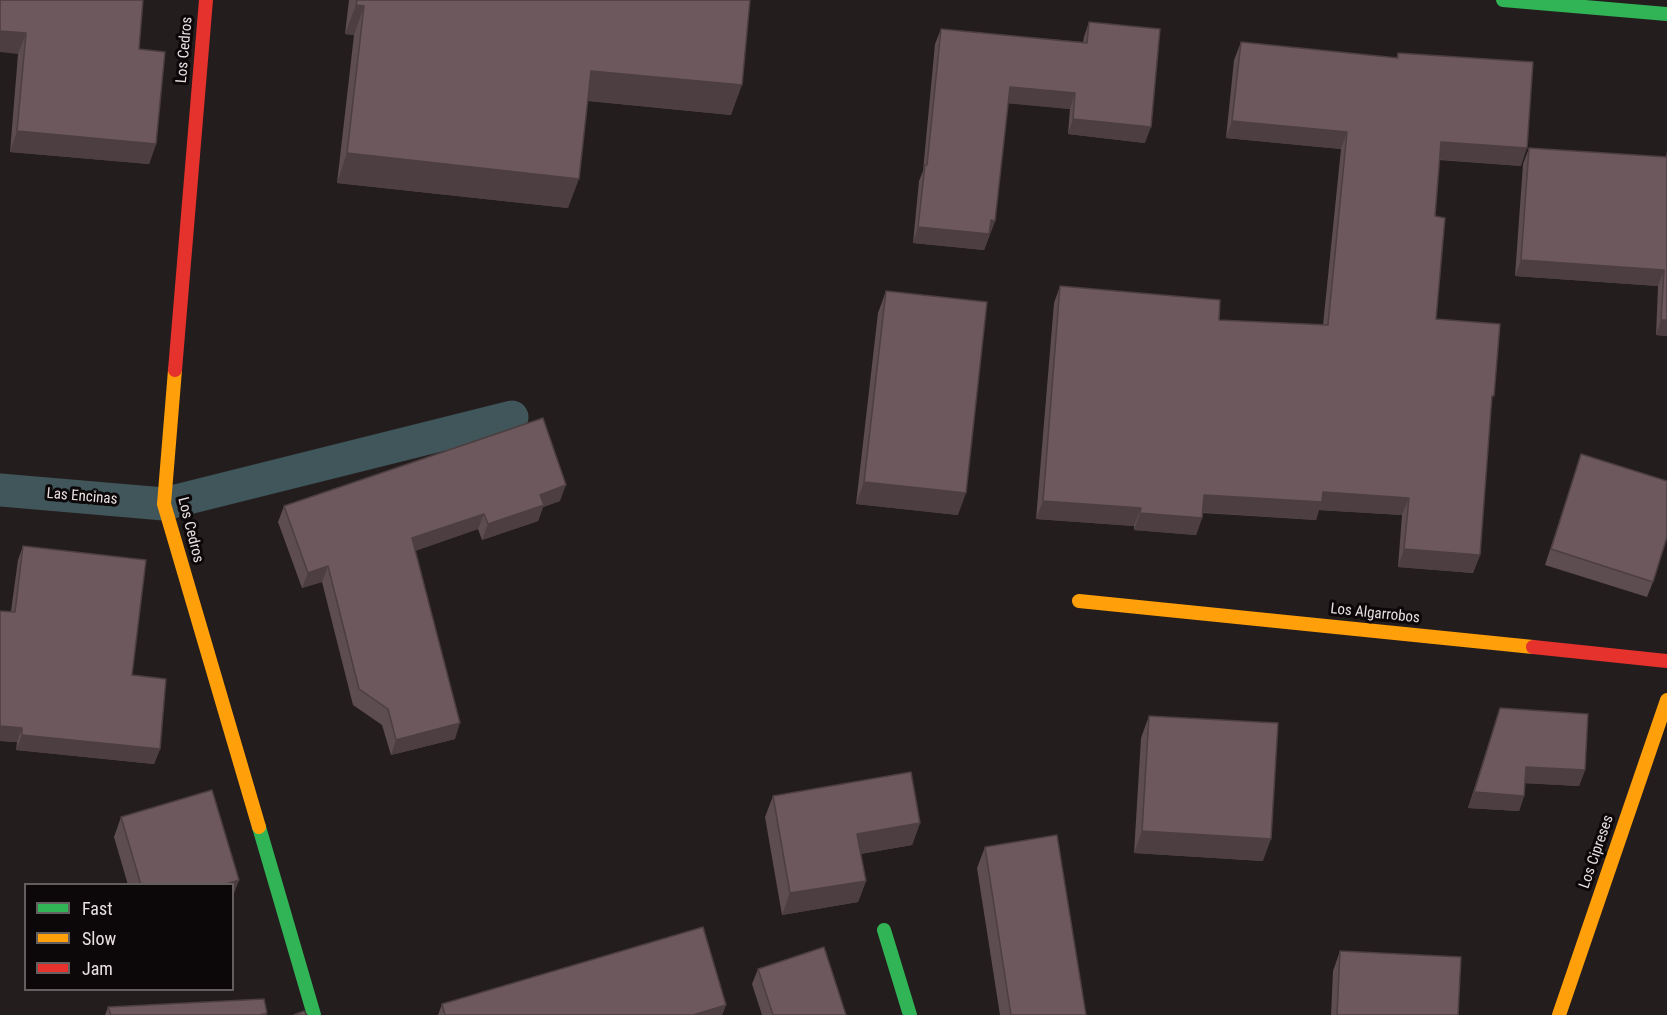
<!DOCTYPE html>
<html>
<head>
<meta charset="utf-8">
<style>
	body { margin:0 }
	#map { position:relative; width:1667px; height:1015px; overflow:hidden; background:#241d1e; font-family:"Roboto Condensed",sans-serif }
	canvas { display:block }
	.legend { position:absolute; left:24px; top:883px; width:210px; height:108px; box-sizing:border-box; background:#0c0708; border:2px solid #645e5f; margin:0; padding:8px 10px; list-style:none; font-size:18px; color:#e9e0e2 }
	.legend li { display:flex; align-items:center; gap:12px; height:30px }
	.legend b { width:30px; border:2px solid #645e5f }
</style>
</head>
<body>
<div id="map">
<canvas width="1667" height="1015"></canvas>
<ul class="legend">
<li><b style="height:8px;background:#30b455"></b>Fast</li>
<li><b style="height:8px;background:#ff9f0a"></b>Slow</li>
<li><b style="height:8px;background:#e5322d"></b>Jam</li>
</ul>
</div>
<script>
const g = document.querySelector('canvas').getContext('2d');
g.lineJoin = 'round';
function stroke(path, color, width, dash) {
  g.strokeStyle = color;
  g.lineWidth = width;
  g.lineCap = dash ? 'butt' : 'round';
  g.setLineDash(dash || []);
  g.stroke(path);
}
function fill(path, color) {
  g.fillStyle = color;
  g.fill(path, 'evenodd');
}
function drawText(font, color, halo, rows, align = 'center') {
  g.font = font + ' "Roboto Condensed",sans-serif';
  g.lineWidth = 6;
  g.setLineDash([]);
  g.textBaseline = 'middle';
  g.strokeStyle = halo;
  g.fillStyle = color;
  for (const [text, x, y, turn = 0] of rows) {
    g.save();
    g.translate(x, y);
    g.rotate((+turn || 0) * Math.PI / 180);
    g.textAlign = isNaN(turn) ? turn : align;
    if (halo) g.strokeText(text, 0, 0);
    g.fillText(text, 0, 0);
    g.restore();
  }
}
stroke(new Path2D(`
	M0,490L164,504L512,417`), '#40565a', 33);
stroke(new Path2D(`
	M1503,0L1667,14
	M259,827L314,1015
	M884,930L910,1015`), '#30b455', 14);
stroke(new Path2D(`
	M175,370L164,504L259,827
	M1079,601L1533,647
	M1559,1015L1667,700`), '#ff9f0a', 14);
stroke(new Path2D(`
	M175,370L206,0
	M1533,647L1667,661`), '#e5322d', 14);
fill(new Path2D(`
	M0,0L139,49L156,144L149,164L10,152L18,54Z
	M349,0H750L731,115L588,101L568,208L337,183L354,35L345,34Z
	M1089,22L1145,143L1068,134L1070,109L1008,103L995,221L984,250L913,243L919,181L923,171L935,44L941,29L1083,42L1084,37Z
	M1241,42L1396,58L1398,53L1521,166L1439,160L1435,216L1436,319L1491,404L1480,555L1473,573L1398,567L1402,515L1319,510L1316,520L1203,513L1202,518L1196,535L1134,530V526L1036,519L1054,303L1060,286L1219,320L1323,325L1341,149L1226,138L1234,60Z
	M1529,148L1666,157L1667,150V336L1656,335L1658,286L1515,276L1523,164Z
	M886,291L958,515L856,504L878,313Z
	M1581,454L1653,582L1647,597L1545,565Z
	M560,501L543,507L538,521L482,540L478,529L415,551L455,739L391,755L382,725L353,705L322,582L302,588L278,522L284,506Z
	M23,546L132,675L160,749L154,764L16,750L17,742L0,741V611H11L18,560Z
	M1500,708L1585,770L1579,786L1525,783L1524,796L1519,811L1468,808Z
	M1149,716L1263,861L1134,853L1141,738Z
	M773,796L920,823L912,845L860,854L866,881L858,902L782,915L765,817Z
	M121,817L239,880L232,898V885H128L114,837Z
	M985,847L1086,1015H1000L977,868Z
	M1340,951L1458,1015H1331L1333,971Z
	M758,969L846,1015H762L752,984Z
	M442,1004L726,1005L722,1015H438Z
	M108,1007L267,1013L266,1015H105Z`), '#5d4c50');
fill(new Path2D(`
	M356,5L364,6L354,35L345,34Z
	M0,31L26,33L18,54L0,52Z
	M591,71L742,85L731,115L581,100Z
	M1010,87L1075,93L1070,109L1004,103Z
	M1073,119L1151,127L1145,143L1068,134Z
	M1232,121L1347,132L1341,149L1226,138Z
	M17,131L156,144L149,164L10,152Z
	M1441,142L1527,148L1521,166L1434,159Z
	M347,153L579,179L568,208L337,183Z
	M991,220L995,221L984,250L913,243L918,227Z
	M1521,260L1664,270L1658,286L1515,276Z
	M1661,320H1667V336L1656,335Z
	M864,482L966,493L958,515L856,504Z
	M566,485L560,501L543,507L538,521L482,540L488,524L540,495Z
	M1323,492L1409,498L1402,515L1319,510L1316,520L1198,512L1204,495Z
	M1043,501L1141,508L1134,526L1036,519Z
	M1140,513L1202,518L1196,535L1134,530Z
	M484,514L478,529L406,554L412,538Z
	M1404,549L1480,555L1473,573L1398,567Z
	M328,566L322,582L302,588L308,573Z
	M460,723L455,739L391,755L396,740Z
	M0,726L22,728L17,742L0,741Z
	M22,735L160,749L154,764L16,750Z
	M1526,767L1585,770L1579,786L1520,783Z
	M1474,792L1524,796L1519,811L1468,808Z
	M920,823L912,845L849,856L857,834Z
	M1142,831L1271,839L1263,861L1134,853Z
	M239,880L232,898V885H223Z
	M866,881L858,902L782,915L790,893Z
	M726,1005L722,1015H693Z`), '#4c3e41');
const building = new Path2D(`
	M0,0H143L139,49L165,52L156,144L17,131L26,33L0,31Z
	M357,0H750L742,85L591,71L579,179L347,153L364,6L356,5Z
	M1089,22L1160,29L1151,127L1073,119L1075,93L1010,87L995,221L991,220L989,234L918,227L925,165H927L941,29L1087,43Z
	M1241,42L1398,58V53L1533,62L1527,148L1441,142L1435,216L1445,218L1436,319L1500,324L1494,396H1492L1480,555L1404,549L1409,498L1323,492L1322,502L1204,495L1202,518L1140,513L1141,508L1043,501L1060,286L1220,300L1219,320L1328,325L1347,132L1232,121Z
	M1529,148L1667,157V320H1661L1664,270L1521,260Z
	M886,291L987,302L966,493L864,482Z
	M543,418L566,485L540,495L544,505L488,524L484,514L412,538L460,723L396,740L388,709L359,689L328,566L308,573L284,506Z
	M1581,454L1667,481V537L1653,582L1551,549Z
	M23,546L146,560L132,675L166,679L160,749L22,735V728L0,726V611L15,612Z
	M1500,708L1588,714L1585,770L1526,767L1524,796L1474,792Z
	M1149,716L1278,723L1271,839L1142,831Z
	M911,772L920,823L857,834L866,881L790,893L773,796Z
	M212,790L239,880L223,885H141L121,817Z
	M1057,835L1086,1015H1011L985,847Z
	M703,927L726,1005L693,1015H445L442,1004Z
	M824,947L846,1015H773L758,969Z
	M1340,951L1461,957L1458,1015H1337Z
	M264,999L267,1013L260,1015H111L108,1007Z
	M304,1011L307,1015H294Z`);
fill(building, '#6c585d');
stroke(building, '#4c3e41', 1.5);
drawText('15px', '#e9e0e2', '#0c0708', [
	["Los Cedros",185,50,-85],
	["Las Encinas",82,497,5],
	["Los Cedros",190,530,76],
	["Los Algarrobos",1375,614,6],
	["Los Cipreses",1597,852,-71]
]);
</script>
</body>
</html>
